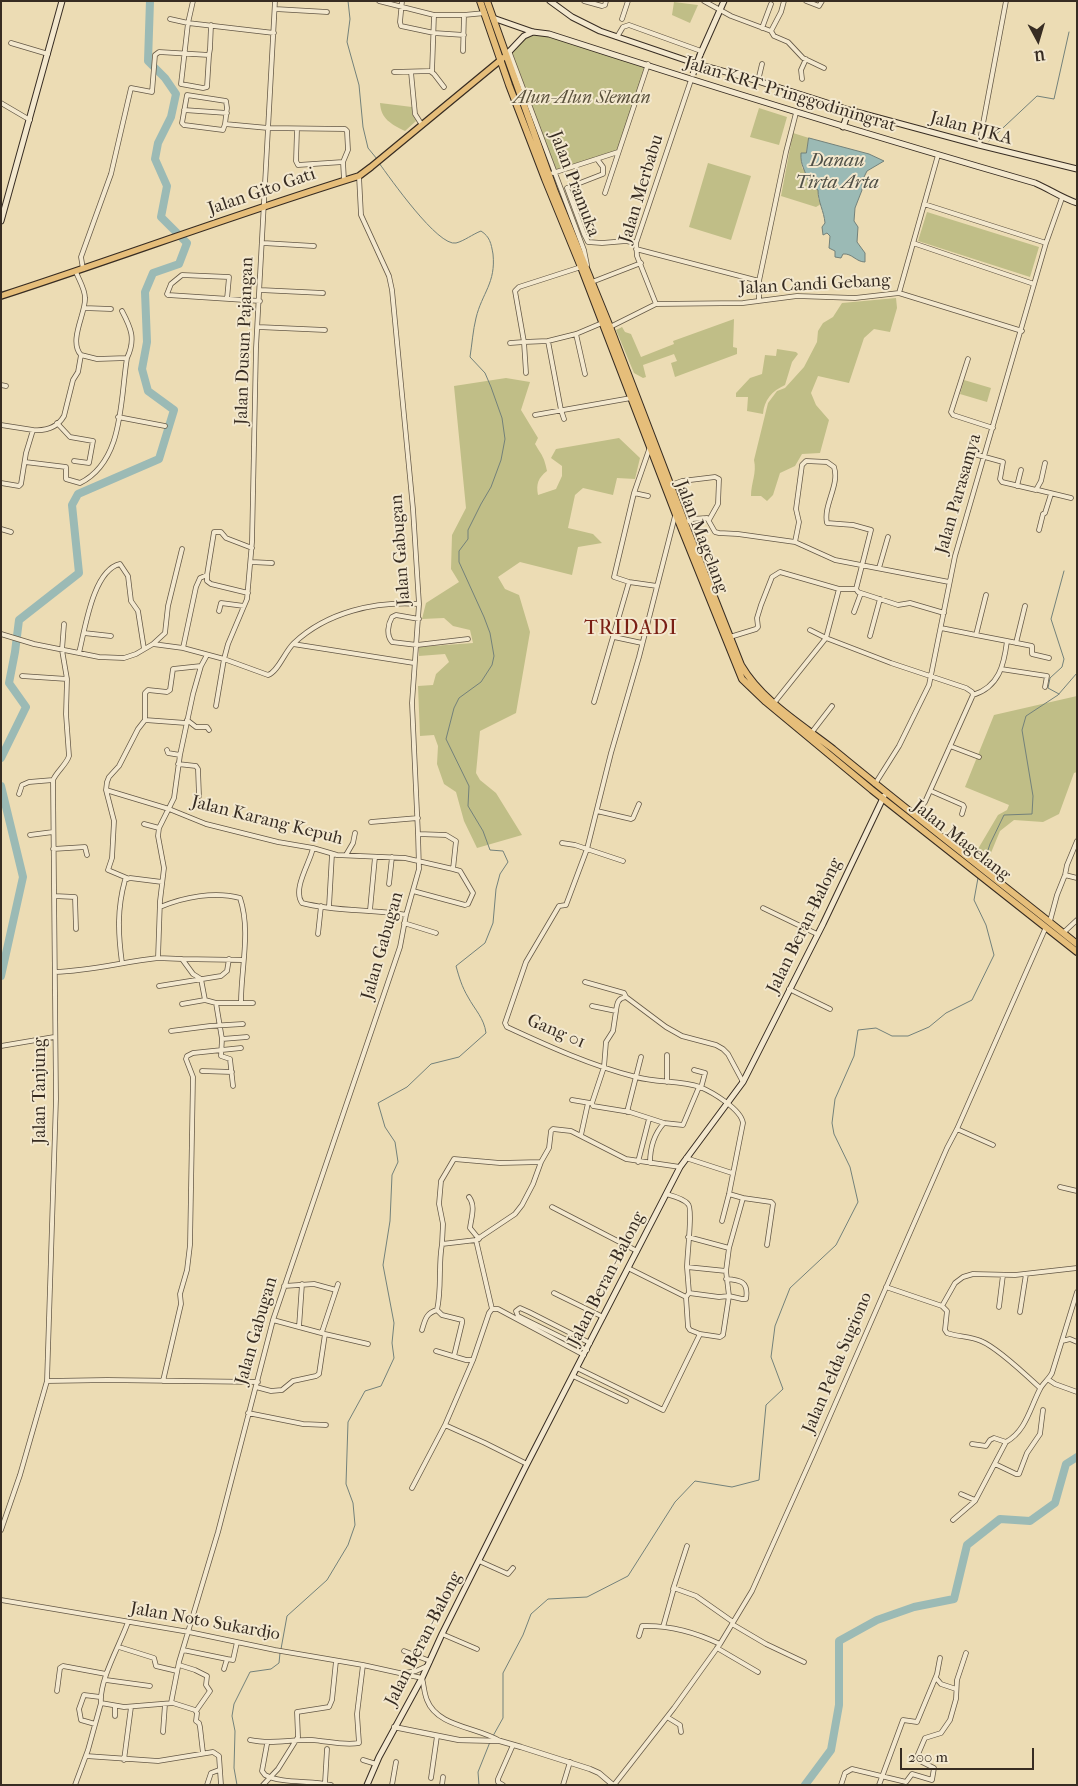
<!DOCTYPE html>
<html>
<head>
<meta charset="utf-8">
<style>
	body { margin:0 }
	#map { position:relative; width:1078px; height:1786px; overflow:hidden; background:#ecdcb4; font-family:"IM FELL French Canon",serif }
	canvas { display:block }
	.frame { position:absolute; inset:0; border:2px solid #372c22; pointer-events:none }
	.north { position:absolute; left:1013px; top:15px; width:50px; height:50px; -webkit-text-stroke:4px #f3e8ce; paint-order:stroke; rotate:174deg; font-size:14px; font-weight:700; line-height:20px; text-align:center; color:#372c22 }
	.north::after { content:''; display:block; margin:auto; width:18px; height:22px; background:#372c22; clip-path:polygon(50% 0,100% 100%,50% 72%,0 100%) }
	.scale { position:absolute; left:900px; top:1748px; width:134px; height:22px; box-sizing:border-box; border:2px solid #372c22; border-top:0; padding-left:6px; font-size:15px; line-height:18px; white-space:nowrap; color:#372c22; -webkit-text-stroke:4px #f3e8ce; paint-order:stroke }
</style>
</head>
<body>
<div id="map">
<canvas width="1078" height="1786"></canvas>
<div class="frame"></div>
<div class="north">U</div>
<div class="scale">200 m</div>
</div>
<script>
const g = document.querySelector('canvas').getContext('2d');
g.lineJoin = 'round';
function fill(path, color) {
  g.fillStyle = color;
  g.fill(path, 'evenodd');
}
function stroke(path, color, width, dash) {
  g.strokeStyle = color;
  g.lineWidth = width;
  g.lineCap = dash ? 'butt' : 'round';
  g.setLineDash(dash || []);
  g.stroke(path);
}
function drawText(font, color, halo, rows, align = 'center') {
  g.font = font + ' "IM FELL French Canon",serif';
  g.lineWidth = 4;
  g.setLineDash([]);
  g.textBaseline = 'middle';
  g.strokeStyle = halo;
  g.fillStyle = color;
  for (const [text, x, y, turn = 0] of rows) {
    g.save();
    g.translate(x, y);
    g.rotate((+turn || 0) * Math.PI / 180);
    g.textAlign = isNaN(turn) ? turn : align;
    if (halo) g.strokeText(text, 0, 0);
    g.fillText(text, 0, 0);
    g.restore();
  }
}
fill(new Path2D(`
	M674,2L698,5L690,23L672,15Z
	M533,32L648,64L618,152L555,172L509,51L524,36Z
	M380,103L412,107V114L416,121L405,131C391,124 381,119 380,103Z
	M759,108L787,117L779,145L750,137Z
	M793,133L809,138L806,153H801L802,168L807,172L808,182L818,190V198L821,204L816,207L781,196Z
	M708,163L751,176L731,240L689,227Z
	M927,212L1039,247L1030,277L918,241Z
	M896,298L897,308L890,332L874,329L864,338L849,383L818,376L811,393L816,405L829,420L820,453L802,454L795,466L780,473L773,495L767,501L761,496H751C751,483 757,473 754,460L768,403L777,391L785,388L804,367L817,342L818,331L823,323L833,317L842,303Z
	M734,319L733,347L737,348V354L675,377L671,363L677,361L674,354L643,365L646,377L643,378L634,373L616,330L622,327L625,332L631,334L641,357L674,344L673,341Z
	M777,349L796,352L798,354L792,362L785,385C772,391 764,400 763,414L747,411L748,397H736V393L750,378L762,374L765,355L776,356Z
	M506,378L530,382L521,410L538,438L535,444C542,456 544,456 547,471C538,478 536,484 538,495L556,489L562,476V466L551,458L556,449L619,438L640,458L635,479L617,478L613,495L583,488L575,495L568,528L593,534L602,543L578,547L572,575L520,562L498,577L505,589L519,595L530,632L516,713L480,731L476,773L480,780L496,793L522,835L477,848L464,821L456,792L444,784L437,764L438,746L434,735L420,736L418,686L433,685L436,674L449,662L445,654L419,656V647L473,643L470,630L453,626L444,618L422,619L426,603L459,582L451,569L452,535L466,508L454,386Z
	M964,380L991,388L987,402L960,394Z
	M1077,696V772L1074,773L1059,814L1043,822L1014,820L1000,831L988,860H984L975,854L998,815L1007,810L1009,805L965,787L994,715Z`), '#c0be87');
const water = new Path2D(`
	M809,138L869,154L884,161L867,171L864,177L862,183V190L855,208L854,221L858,227L857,242L865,253V262C856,262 852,253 843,254L841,258L835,257V251L829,248L830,236L827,233L823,235L822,227L825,223C824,211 818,202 818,190L808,183C806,170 800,166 801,153H806Z`);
fill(water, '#9bbab5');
stroke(water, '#73817a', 1);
stroke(new Path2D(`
	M348,1L350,19L347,42L359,85L363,127L368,148L377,159
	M989,141L1037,96L1054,99L1069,32
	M1059,694L1048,688L1050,678L1062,667L1064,659L1051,619L1064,571
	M983,865L990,844L1004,815L1032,814L1033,796L1022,730L1026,716L1058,695L1077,673
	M281,1649L287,1616L327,1580L348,1545L355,1525L353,1503L346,1484L348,1422L365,1391L381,1386L394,1358L392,1343L394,1323L383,1265L390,1221L392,1175L398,1162L395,1142L385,1127L378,1103L407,1087L431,1064L459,1057L486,1033C484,1018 475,1010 468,997C462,987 459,977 456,966L485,943L493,923L496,889L500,874L508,862L503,851L490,850L483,831L468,806L469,786L446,739L454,708L459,698L481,682L492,665L494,656L490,633L484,617L459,562V551L468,539V530L481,504L491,487L501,460L505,439L502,418L491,387L485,373L470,357C472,344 473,330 476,318C482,293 496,283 493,254C491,243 490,237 481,231C473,234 464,241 456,243C438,247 390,178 379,163
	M493,1736L503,1718V1673L523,1635L531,1614L548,1599L587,1597L628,1576L675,1502L695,1481L732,1487L759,1480L766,1405L783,1389L771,1357L775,1326L790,1288L836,1245L858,1202L850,1167L834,1134L832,1123L835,1099L854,1056L858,1030L876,1028L892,1036H908L929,1027L946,1013L972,1000L994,955L986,925L974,900L978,878
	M237,1785L234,1768L235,1731L232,1716L234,1704L250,1672L271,1669L279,1663L280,1653
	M479,1785L478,1772L490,1742`), '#73817a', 1);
stroke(new Path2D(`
	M1,758L26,707L9,683L15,652L19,620L79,573L72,505L78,494L159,459L174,410L148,391L142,369L147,342L145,292L153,273L179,264L187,243L161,217L167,186L155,159L158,143L171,117L176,94L165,78L148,61L150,1
	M1,786L23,877L1,976
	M805,1785L831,1750L839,1705V1641L877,1620L914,1607L954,1599L967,1545L1000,1519L1030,1521L1055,1503L1066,1464L1077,1457`), '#9bbab5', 8);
const minor = new Path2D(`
	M193,1L188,23L274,33
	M379,1L434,15H464L485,13
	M402,1L400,22L401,26L434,33L464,35
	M584,1L602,6L605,5L606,1
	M704,1L731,16L771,31
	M806,1L819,6L822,1
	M275,9L327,12
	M170,19L188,23L181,84L203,88L207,87L209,55
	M622,19L628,1
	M762,28L771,4
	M771,31L774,36L788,42L803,58L824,68
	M771,31L781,12L784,1
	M617,37L623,27L629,25L701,51
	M11,43L48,54
	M463,51L464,15
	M509,51L584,250L587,265
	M394,72L430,71L434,74L444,87
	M411,72L415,114L422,125
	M432,72L434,15
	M802,79L801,70L806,59
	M758,81L762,64
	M1,103L30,120
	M184,110L227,113
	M225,124L227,108L226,101L187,95L182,123L184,125L223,130L225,124L268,128L345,129L347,131L348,150L343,162L344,180
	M297,129L296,161L298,165L343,162
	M979,145L1006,1
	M553,173L618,152
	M567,188L584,234L588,242L602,243L626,241L636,243
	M567,188L603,174V167L597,159
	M605,193L648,64
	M924,204L1046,243
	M263,243L314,246
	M913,243L1034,284
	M636,249L759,281
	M83,269L81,257L111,174L131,88L152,92L155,55L159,52L209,55L210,49L211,25
	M592,282L641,263
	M260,290L323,293
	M899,293L938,155
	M227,299L229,277L182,275L171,284L167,294L168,295L260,301
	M759,301V281L786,152L796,113
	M656,304L637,256L636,243L691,80
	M84,308L111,309
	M258,327L325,330
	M610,327L656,304L743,303L797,296L855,298L899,293L1022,331
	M576,334L585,374
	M548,341L524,342L515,291L519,287L581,267
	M510,343L524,342L526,373
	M81,355L97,359L127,358
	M968,359L951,412L953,415L993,428
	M1,385L6,386
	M535,415L631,398
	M118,417L165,426
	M564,419L561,410L548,341L576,334L602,323
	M57,423L70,437L93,441L89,463L74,461
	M1,425L33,430
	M650,447L634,493L614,577L629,582L657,586
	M974,454L1003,462L1000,479L1002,482L1036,490L1041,481L1045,463
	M25,462L66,467V479L80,483C124,461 120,400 127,358C136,339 131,328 122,311
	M1,483L19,486L21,484L26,453L33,430C45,431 57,428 64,416L73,380L78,372L81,355C68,341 86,313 85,298C85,289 79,280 76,272
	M671,485L682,481L715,477L719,479L718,504L709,520
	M1017,486L1021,470
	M1038,490L1071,498
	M634,493L648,496
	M675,516L639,657L611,753L587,849L566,905L559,906L526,962L505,1023L507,1027C548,1046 592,1066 636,1077C657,1083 679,1080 700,1087C712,1092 741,1109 743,1123L729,1194L722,1221
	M685,523L692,519L707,518L715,532L719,533L738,534L795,542L835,560L949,582
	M1,529L11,532
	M1039,530L1043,514L1045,513L1051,494
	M795,542L799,522L796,509L802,465L806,461L827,462L834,467C840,485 823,505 827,523L853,525L871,530L856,589
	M251,562L272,563
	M879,568L888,537
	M207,575L214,532H221L226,538L252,548
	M219,611L221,603L244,606
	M854,612L861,593
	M419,619L396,615L392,617C388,624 386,635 392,642L417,645L468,639
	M941,628L976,635L986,595
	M810,630L826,638L839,589
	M84,633L111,636
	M1,634L34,644L99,657L124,658L136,654L153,644L183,648L224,659L228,644L247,599L252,542L256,348L275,1
	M870,636L880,599
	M614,637L642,643
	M730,637L756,629L758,627L757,618L761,605L772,577L780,572L839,589H856L858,592L898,605L910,603L944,613
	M1007,641L1032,646V654L1049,658
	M1016,643L1025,606
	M153,644L165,633L168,606L182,549
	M293,644L414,663
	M183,648L196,587L200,578L207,575V581L211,584L248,593
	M79,653C85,629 93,570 120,564L128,576L131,601L138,611L144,649
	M207,655L201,666L193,694L180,755L174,798L159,828L158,836L164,868L160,901L158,958L182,959L193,974L201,979L205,1000L216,1003L222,1039L221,1056L230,1059L233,1086
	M1001,669L1047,676L1045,687
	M22,676L67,679
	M973,695C999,687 1004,665 1007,641L976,635
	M594,702L629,582
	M774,703L826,638L891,663L966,688L972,692L973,695L925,802L915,815
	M216,706L224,659L268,675C278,672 285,651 294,643C327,612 375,601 419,604
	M145,720L186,723
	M187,720L196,727H207L209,730
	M812,732L832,706
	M950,746L979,757
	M167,750L168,753L180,755
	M178,764L196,766L198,769L199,796
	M875,784L899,746L929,685L955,556L1046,243L1062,198
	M106,790L169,809L206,824L278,842L313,848L337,855L405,858L453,869L460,871L473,893L468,904L465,905L413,891
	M931,791L963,805L964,807L962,814
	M19,794L22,785L29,782L53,780
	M597,811L631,819L633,818L639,804
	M371,822L418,818
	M144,824L159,828
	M418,834L446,835L456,841L453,869
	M30,835L53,832
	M562,843L575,845L623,861
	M313,848C310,863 292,889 302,903C336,912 372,909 406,915
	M53,849L85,847L87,855
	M346,855L353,843L355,833
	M1065,875L1077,878
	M127,878L108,870L112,858L114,821L106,790L107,782L109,777L119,766L138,729L145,720V693L148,690L167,692L170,690L173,669L201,666
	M389,884L392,857
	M54,896L75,897L76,929
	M160,907C184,897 215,891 240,898C251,930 241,969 241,1002
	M329,907L332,854
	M763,908L817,934
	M370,910L375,857
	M1050,921L1057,895L1065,875L1067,865L1077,841
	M404,923L436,933
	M1063,933L1077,920
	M318,934L321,906
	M182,959L242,960
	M122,963C118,933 117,909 125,880L130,878L162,882
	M55,972C89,971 123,962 158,958
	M585,982L624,993L626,997L666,1027L682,1036L716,1045L723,1049L728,1054L743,1082
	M159,986L221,976L227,971L229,959
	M789,989L830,1009
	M216,1003H253
	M182,1004L205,1000
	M592,1006L616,1011L613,1031L606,1042L604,1067L592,1103L593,1106L630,1112L664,1123
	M616,1011C617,1003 618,998 626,997
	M171,1031L210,1026L243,1024
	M222,1039L247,1037
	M1,1046L54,1037
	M694,1070L705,1073L701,1088
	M202,1071L232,1072
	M667,1082V1055
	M572,1100L590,1103
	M627,1112L641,1057
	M957,1129L993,1145
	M581,1135L588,1103
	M686,1158L732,1173
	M638,1162L649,1119
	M650,1163C650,1149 654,1134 664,1123L683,1125L699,1087
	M1060,1187L1077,1191
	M666,1194C673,1196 683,1198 688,1204C693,1208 687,1256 687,1267L726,1271
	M469,1197C476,1206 471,1218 470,1228L479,1239
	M743,1198L771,1202L773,1204L767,1245
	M552,1207L637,1251
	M688,1237L729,1248
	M476,1240L492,1309
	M442,1244L443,1224L439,1204L441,1181L454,1159L500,1163L541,1162
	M687,1267L689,1293
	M628,1268L686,1297
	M284,1286L314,1284L336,1290
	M886,1287L942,1306L955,1283L963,1277L973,1274L1015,1275L1077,1268
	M554,1293L603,1317
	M686,1297L689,1293L719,1297L729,1296L742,1299H746C749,1281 740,1280 726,1279
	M686,1297L688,1327L690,1330L700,1334
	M942,1306L947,1311L945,1330L947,1333C958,1337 970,1336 981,1341C998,1348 1026,1375 1040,1388
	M999,1307L1003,1275
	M492,1309H498L584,1355
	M1020,1312L1026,1274
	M299,1327L302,1284
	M422,1330C425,1320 426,1313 437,1310
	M322,1332L338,1284
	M325,1334L368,1344
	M1062,1341L1070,1339L1077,1342
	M587,1350L518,1316L516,1311L520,1308L529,1312L590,1343
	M436,1351L466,1360H473L489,1313L492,1309
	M454,1356L462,1323V1320L442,1315L437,1310C442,1288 438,1266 442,1244L476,1240L515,1214L522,1205L533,1184L541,1162L549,1148L551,1131L553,1129L571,1131L626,1159L680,1167
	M577,1368L663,1410L700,1334L720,1337L723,1335L729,1296L726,1271L729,1248L743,1198L729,1194
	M573,1376L626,1401
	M1049,1380L1055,1384L1077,1392
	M47,1381L107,1380L258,1382
	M163,1381L181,1304L180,1294L187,1270L190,1245L193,1077L186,1059L187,1056L193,1053L241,1048
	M256,1387L271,1391L282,1390L293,1381L316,1376L319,1374L325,1334L273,1320
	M248,1413L303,1424L326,1425
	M445,1425L473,1360
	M972,1444L986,1446L990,1440L994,1438L1006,1442
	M995,1464L1016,1474H1019L1027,1453L1040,1434L1043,1410
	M412,1488L445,1425L485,1443L527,1464
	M961,1494L975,1500
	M953,1520L975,1501L1006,1442C1026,1431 1030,1408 1040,1389C1043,1383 1049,1379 1052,1373L1077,1292
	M1,1530L20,1475L47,1381L56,1099L53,780C57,771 66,765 69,756L66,714L67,679L62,650L64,624
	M479,1561L508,1574L513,1568
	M673,1589L687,1546
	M1,1600L189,1632L275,1650L363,1665L422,1678C424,1685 424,1693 427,1700C437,1727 478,1727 500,1741
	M732,1624L766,1644L804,1662
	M663,1627L674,1588L696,1596L733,1622
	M442,1634L477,1649
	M639,1636L642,1626C670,1625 695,1632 720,1644
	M119,1647L154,1658L156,1666L177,1671
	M717,1648L758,1672
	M183,1650L227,1659L224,1669
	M404,1651L430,1661
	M227,1659L233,1660L237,1642
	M179,1665L195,1670L207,1676L206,1685L210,1691L196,1711
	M405,1673L416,1671L427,1666
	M936,1678L941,1684L956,1689
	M106,1680L150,1686
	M57,1691L60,1668L63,1666L106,1674
	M101,1703L124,1707L173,1703L195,1710L197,1713L196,1721L199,1723L200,1727L203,1753
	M171,1703L179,1662L218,1532L273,1320L400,947L406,915L419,869L418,834L412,703L419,604L413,509L392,290L389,276L361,215L359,176
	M115,1716V1706
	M667,1717L680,1725L681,1732
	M95,1724L81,1720L79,1709L84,1695L100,1697
	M163,1732L165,1704
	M250,1740C273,1745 290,1739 312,1740C327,1741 344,1746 359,1743L357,1714L363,1665
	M267,1744L262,1771L265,1775C282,1784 311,1780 331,1785
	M86,1756L158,1761L213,1752L219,1756L221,1785
	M124,1760L131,1707
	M363,1760L376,1764
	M431,1778L437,1736
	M325,1783L327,1749
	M75,1785L88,1750L101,1703C99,1680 120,1645 128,1622
	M207,1785L211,1773L219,1770
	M263,1785L278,1769L298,1737L297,1712L329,1707L332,1700L336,1661
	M392,1785L396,1762
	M442,1785L443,1777
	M503,1785L498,1782V1779L513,1745
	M563,1785L570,1762
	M614,1785L674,1708L720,1644L752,1591L812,1457L947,1148L957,1129L1046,927
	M841,1785L845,1773L852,1769L906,1782L912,1774L932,1780L934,1768L916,1759L925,1738L941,1733L950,1720L956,1699L957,1680L966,1653
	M879,1785L903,1720L917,1722L937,1674L940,1658`);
const tertiary = new Path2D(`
	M394,1727L459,1740L500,1741L521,1747L590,1769L599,1773L613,1785`);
const secondary = new Path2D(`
	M550,1L572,17L600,31L694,63L758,81L849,110L979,145L1077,169
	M493,18L533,32L549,34C710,86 872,136 1035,183C1049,189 1062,198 1077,203
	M506,55L524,36L533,32
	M700,55L724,1
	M843,127L849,110
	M1,221L62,1
	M367,1785L379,1757L422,1678L442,1634L527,1464L680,1167L743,1082L823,924L884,796`);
const primary = new Path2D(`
	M1,296C121,257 239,213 359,176L371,167L503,58`);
const trunk = new Path2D(`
	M480,1L509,85L545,179L581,267L676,515L742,679L766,702L872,790L1077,952
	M487,1L555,192L610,327L685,523L741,665C762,701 801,724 833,749C913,815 996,879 1077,944`);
stroke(minor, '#645846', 5.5);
stroke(tertiary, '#645846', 6);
stroke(secondary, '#372c22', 7);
stroke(primary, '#372c22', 8);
stroke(trunk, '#372c22', 8);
stroke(minor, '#f3e8ce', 4);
stroke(tertiary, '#f3e8ce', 4.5);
stroke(secondary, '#f3e8ce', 5);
stroke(primary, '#e6be7a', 5.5);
stroke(trunk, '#e6be7a', 6);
const secondaryBridge = new Path2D(`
	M693,74L700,55`);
stroke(secondaryBridge, '#372c22', 7, []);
stroke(secondaryBridge, '#f3e8ce', 5);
drawText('18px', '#372c22', '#f3e8ce', [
	["Jalan KRT Pringgodiningrat",790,95,17],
	["Jalan PJKA",971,129,15],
	["Jalan Pramuka",574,184,69],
	["Jalan Merbabu",642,189,-73],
	["Jalan Gito Gati",262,192,-19],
	["Jalan Candi Gebang",815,285,-3],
	["Jalan Dusun Pajangan",245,341,-88],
	["Jalan Parasamya",959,494,-74],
	["Jalan Magelang",701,537,69],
	["Jalan Gabugan",401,550,-94],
	["Jalan Karang Kepuh",267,821,14],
	["Jalan Magelang",961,841,38],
	["Jalan Beran-Balong",805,926,-64],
	["Jalan Gabugan",383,946,-74],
	["Gang 01",556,1032,23],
	["Jalan Tanjung",41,1091,-90],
	["Jalan Beran-Balong",607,1279,-63],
	["Jalan Gabugan",257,1331,-74],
	["Jalan Pelda Sugiono",838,1363,-67],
	["Jalan Noto Sukardjo",205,1622,10],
	["Jalan Beran-Balong",424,1639,-63]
]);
drawText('italic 18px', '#59503b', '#f3e8ce', [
	["Alun-Alun Sleman",582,99]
]);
drawText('italic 19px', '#505047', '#f3e8ce', [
	["Danau",837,161],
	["Tirta Arta",837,183]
]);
g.letterSpacing = '1px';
drawText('20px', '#7a1f14', '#f3e8ce', [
	["TRIDADI",631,629]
]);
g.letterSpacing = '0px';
</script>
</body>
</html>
